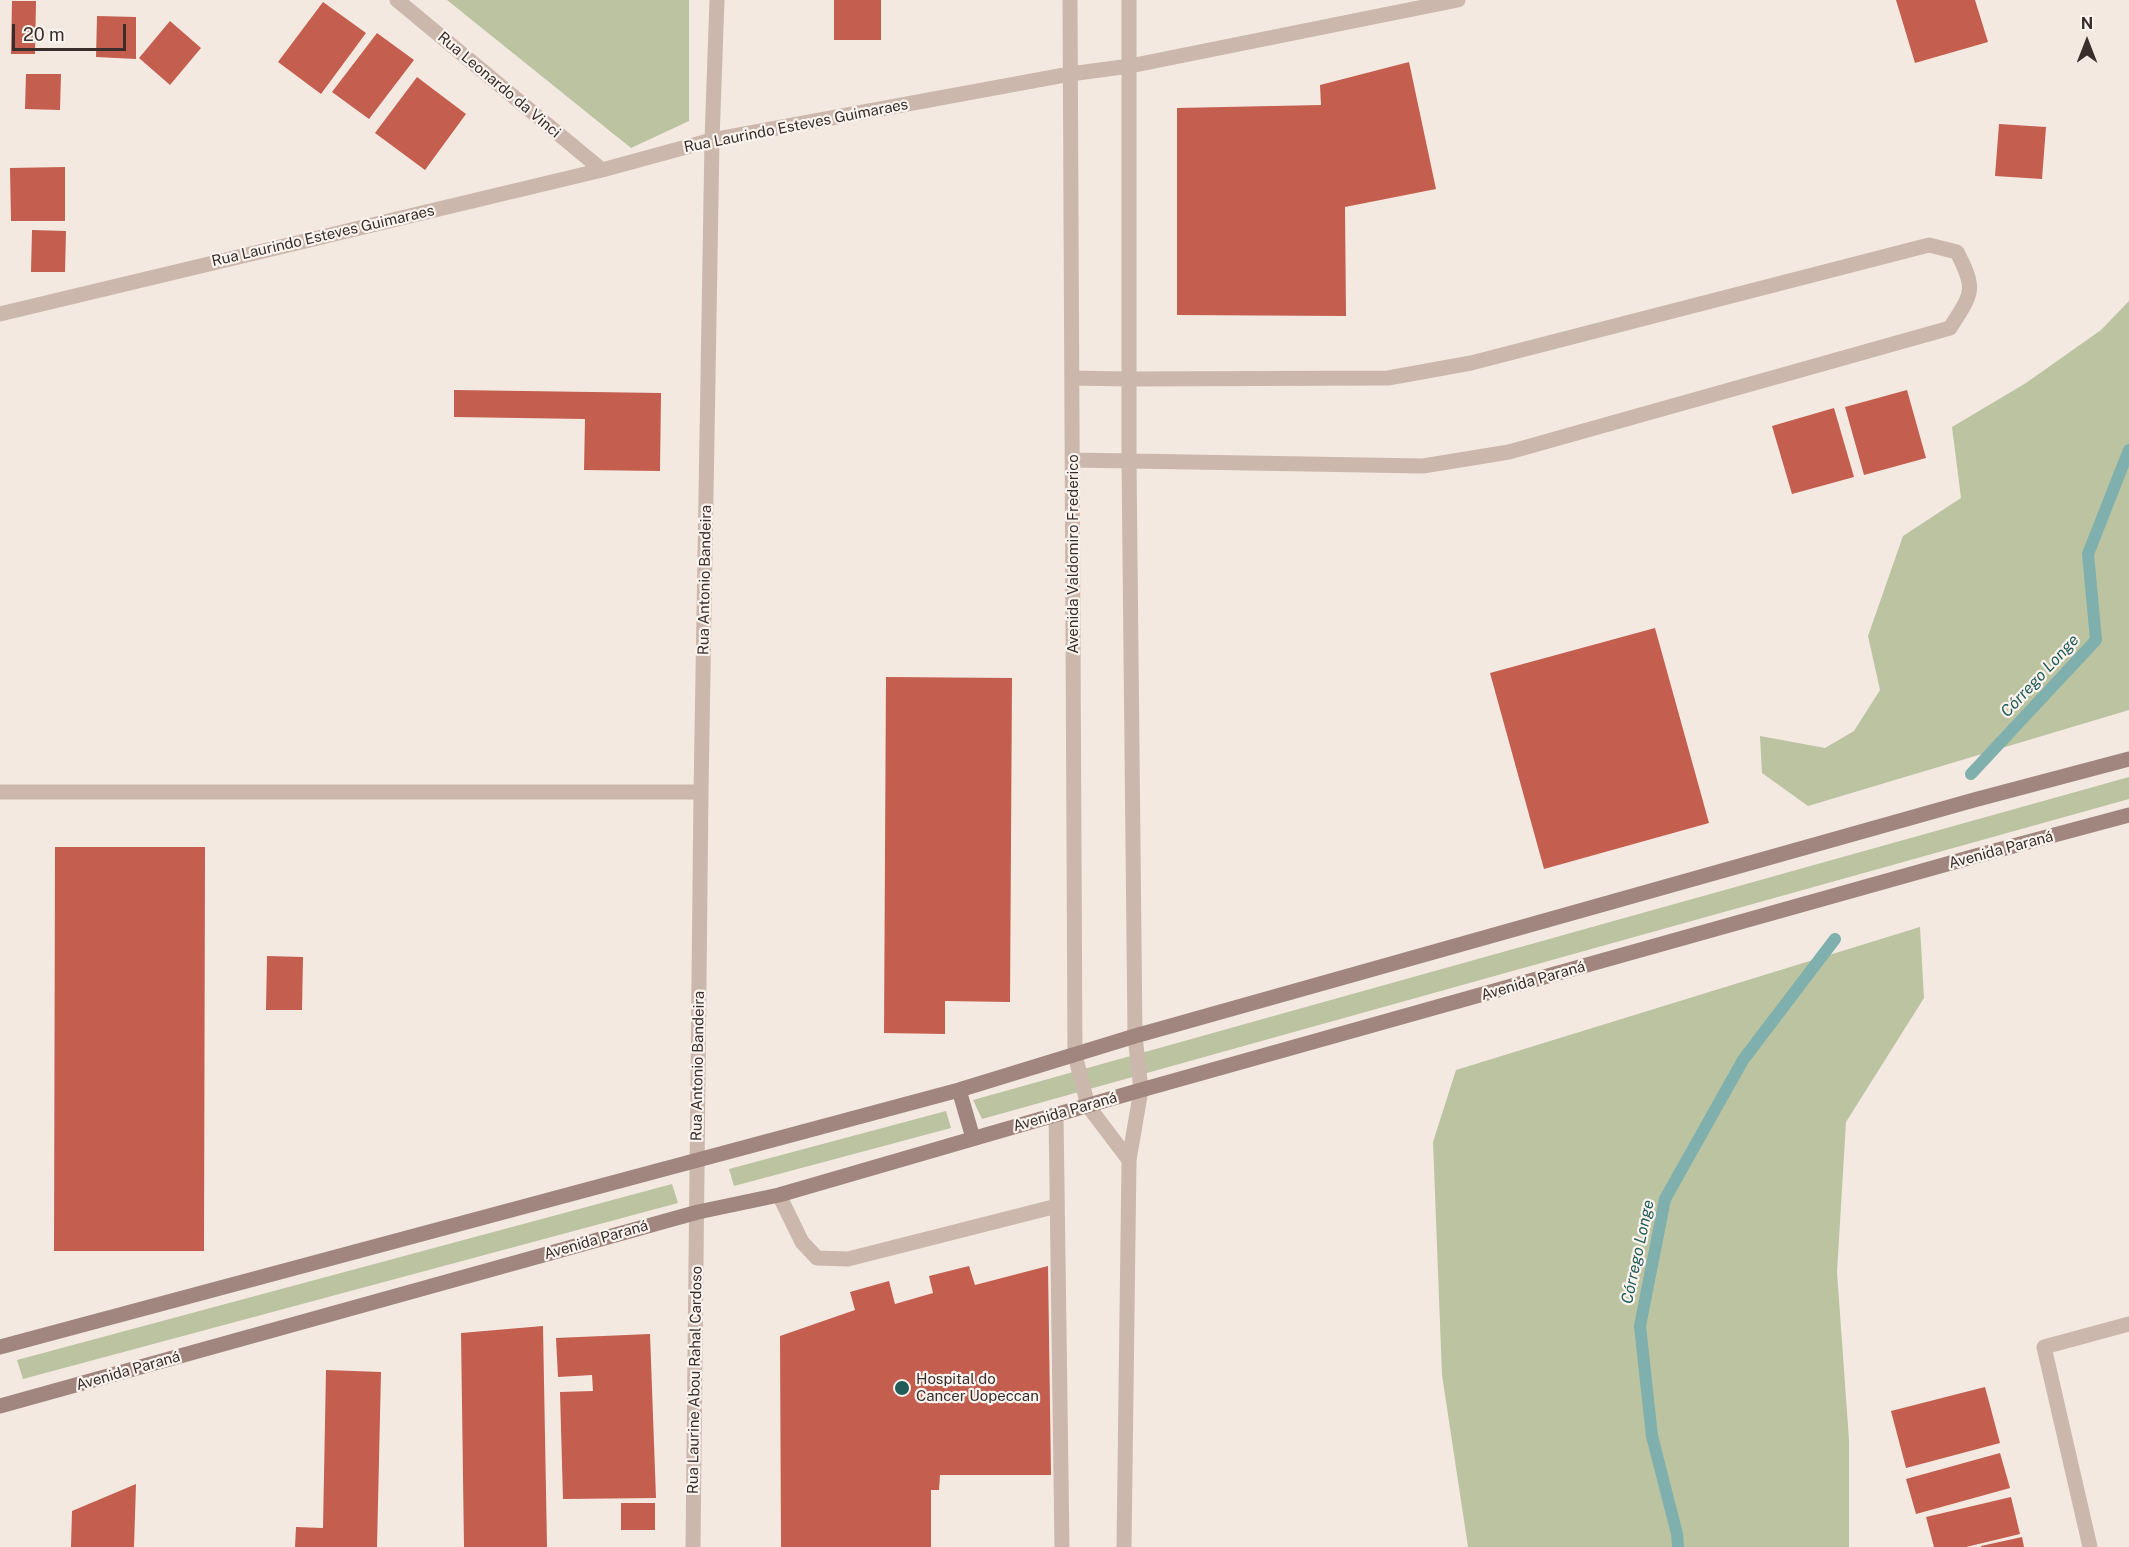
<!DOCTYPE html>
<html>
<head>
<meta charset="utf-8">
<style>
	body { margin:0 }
	#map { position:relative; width:2129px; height:1547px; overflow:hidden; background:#f3e9e1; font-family:"Public Sans",sans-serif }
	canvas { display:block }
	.north { position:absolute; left:2057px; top:12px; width:60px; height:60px; -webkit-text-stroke:4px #faf3ee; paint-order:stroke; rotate:0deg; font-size:16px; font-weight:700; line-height:24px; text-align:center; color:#3a2e2b }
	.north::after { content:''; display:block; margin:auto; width:21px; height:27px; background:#3a2e2b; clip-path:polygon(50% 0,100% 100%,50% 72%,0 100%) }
	.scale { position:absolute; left:12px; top:24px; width:114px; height:27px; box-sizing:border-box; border:3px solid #3a2e2b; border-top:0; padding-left:8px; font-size:18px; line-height:21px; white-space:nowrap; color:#3a2e2b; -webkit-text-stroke:4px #faf3ee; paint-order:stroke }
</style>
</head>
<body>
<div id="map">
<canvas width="2129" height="1547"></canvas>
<div class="north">N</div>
<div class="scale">20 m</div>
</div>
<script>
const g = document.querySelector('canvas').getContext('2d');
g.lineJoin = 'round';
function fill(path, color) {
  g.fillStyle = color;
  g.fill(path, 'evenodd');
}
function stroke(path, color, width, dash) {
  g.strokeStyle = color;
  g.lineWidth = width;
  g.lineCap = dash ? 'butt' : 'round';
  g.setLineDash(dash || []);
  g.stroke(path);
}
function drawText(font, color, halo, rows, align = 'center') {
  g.font = font + ' "Public Sans",sans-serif';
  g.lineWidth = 4.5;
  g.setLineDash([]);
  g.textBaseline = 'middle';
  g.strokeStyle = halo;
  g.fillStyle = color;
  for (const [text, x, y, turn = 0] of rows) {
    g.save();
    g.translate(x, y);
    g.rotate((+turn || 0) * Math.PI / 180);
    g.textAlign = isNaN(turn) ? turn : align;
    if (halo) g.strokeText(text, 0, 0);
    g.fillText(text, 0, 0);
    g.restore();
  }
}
fill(new Path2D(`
	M447,0H689V121L631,148Z
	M2129,301V710L1808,806L1762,773L1760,736L1825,748L1854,731L1880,690L1868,636L1903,536L1961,498L1952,427L2026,383L2101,330Z
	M2129,777V799L982,1119L973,1100Z
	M1920,927L1924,998L1846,1122L1837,1272L1849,1440V1547H1468L1442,1375L1433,1142L1456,1070Z
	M946,1111L951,1128L734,1186L729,1169Z
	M672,1184L678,1203L23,1379L17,1360Z`), '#bbc3a1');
stroke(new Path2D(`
	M1971,774L2096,640L2088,554L2129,450
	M1678,1547L1677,1534L1652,1436L1640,1326L1665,1199L1743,1060L1835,939`), '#80b0ad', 12);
fill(new Path2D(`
	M834,0H881V40H834Z
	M1896,0H1975L1988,42L1915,63Z
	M12,1H36L35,54H11Z
	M323,2L366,33L321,94L278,62Z
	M97,16L136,17V59L96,57Z
	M170,21L201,48L170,85L139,58Z
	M377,33L414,60L369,119L332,92Z
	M1409,62L1436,189L1345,207L1346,316L1177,315V108L1321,105L1320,85Z
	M26,74H61L60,110L25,109Z
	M417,77L466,114L425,170L375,133Z
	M1999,124L2046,127L2042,179L1995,176Z
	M65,167V221H11L10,168Z
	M32,230L66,231L65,272H31Z
	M454,390L661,393L660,471L584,470L585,419L454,417Z
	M1907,390L1926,458L1864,475L1845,407Z
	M1834,408L1854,477L1792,494L1772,426Z
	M1655,628L1709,823L1544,869L1490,673Z
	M886,677L1012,678L1010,1002L945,1001V1034L884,1033Z
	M55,847H205L204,1251H54Z
	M267,956L303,957L302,1010H266Z
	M969,1266L975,1285L1048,1266L1051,1475H940L939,1490H931V1547H781L780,1336L855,1310L850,1292L889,1281L895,1304L933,1293L929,1276Z
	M543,1326L547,1547H464L461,1333Z
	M650,1334L656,1498L563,1499L560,1392L593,1391L592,1375L558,1377L556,1338Z
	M326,1370L381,1372L377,1547H295L296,1527L323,1528Z
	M1985,1387L2000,1443L1906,1468L1891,1411Z
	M2000,1453L2010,1488L1916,1514L1906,1479Z
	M136,1484L134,1547H71L72,1511Z
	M2011,1497L2020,1534L1966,1547H1934L1926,1517Z
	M621,1503H655V1530H621Z
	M2022,1537L2024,1547H1981V1546Z`), '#c45e4e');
stroke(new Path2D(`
	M1088,1106L1129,1160
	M1056,1114L1062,1547
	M779,1195L802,1242L817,1258L848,1259L1057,1206
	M1124,1547L1129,1160L1141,1090`), '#ccb7ad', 15);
stroke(new Path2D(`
	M397,0L602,170
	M1070,0L1075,1055L1088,1106
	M1129,0V461L1135,1036L1141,1090
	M0,314L602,170L712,140L1070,74L1130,66L1458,0
	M1073,378L1129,379L1388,378L1471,363L1929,245L1957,252C1977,291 1972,293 1950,328L1509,452L1423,466L1073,460
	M0,792H701
	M693,1547L701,792L712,140L717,0
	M2090,1547L2044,1347L2129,1324`), '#ccb7ad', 15);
stroke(new Path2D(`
	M959,1090L973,1138
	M0,1347L959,1090L1135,1036L1974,800L2129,759
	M0,1406L698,1212L779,1195L1141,1090L1972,857L2129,815`), '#a0867e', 15);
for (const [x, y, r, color] of [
	[902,1388,8,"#215c59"]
]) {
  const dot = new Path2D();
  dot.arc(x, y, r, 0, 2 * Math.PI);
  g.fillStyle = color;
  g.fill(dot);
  stroke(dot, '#faf3ee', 2);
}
drawText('15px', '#3a2e2b', '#faf3ee', [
	["Rua Leonardo da Vinci",499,85,40],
	["Rua Laurindo Esteves Guimaraes",796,126,-11],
	["Rua Laurindo Esteves Guimaraes",323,236,-13],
	["Avenida Valdomiro Frederico",1073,554,-90],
	["Rua Antonio Bandeira",705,580,-89],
	["Avenida Paraná",2001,850,-15],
	["Avenida Paraná",1533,981,-16],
	["Rua Antonio Bandeira",698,1066,-89],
	["Avenida Paraná",1065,1112,-16],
	["Avenida Paraná",596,1240,-16],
	["Avenida Paraná",128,1371,-16],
	["Rua Laurine Abou Rahal Cardoso",695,1380,-89]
]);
drawText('15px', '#3a2e2b', '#faf3ee', [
	["Hospital do",916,1379],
	["Cancer Uopeccan",916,1396]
], 'left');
drawText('italic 16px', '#215c59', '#faf3ee', [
	["Córrego Longe",2040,676,-47],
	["Córrego Longe",1638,1252,-78]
]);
</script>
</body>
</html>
